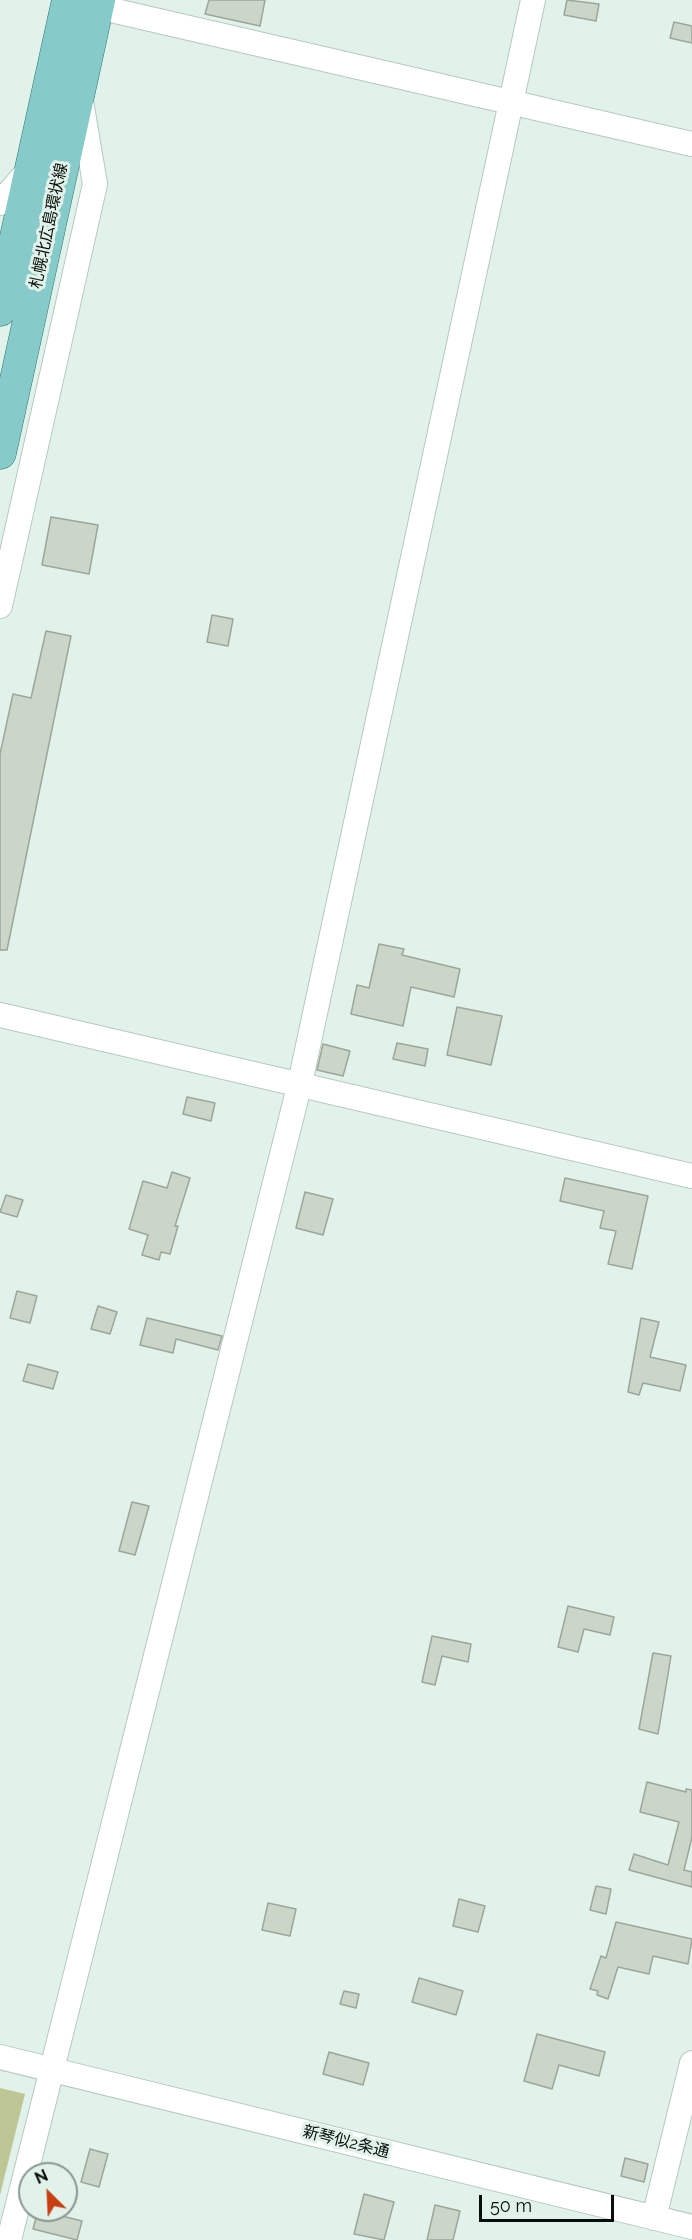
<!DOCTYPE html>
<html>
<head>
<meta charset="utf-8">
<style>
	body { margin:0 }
	#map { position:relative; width:692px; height:2240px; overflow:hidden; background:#e1f2ea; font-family:Raleway,sans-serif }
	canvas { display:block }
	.north { position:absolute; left:18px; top:2162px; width:60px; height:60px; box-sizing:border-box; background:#e1f2ea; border:2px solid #8a9791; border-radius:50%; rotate:336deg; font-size:16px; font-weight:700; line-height:24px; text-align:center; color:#080e0b }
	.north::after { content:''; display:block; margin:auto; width:21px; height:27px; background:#c84011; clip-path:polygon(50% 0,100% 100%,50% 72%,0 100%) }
	.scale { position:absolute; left:479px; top:2195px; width:135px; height:27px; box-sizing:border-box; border:3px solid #080e0b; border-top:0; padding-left:8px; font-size:18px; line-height:21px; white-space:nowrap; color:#080e0b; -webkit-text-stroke:4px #e1f2ea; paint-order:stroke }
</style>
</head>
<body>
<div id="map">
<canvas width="692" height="2240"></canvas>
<div class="north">N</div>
<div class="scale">50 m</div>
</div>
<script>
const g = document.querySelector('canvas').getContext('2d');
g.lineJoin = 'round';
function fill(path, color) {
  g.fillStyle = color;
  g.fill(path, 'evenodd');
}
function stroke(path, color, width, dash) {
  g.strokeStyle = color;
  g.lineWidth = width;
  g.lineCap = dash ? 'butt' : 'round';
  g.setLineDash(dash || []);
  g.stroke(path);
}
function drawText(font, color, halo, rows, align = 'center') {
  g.font = font + ' Raleway,"Noto Sans JP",sans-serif';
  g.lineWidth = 6;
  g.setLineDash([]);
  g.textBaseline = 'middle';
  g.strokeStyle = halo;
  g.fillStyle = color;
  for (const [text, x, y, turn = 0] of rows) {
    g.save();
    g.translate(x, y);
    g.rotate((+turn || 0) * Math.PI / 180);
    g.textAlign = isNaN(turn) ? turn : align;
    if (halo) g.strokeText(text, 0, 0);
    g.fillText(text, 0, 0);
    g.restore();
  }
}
fill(new Path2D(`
	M0,2088L25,2094L0,2195Z`), '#bfc696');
const building = new Path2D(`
	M209,0H265L260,26L205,14Z
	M567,0L599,4L596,21L564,15Z
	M674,22L692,26V43L670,38Z
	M51,517L98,525L89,574L42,565Z
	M212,615L233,619L228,646L207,642Z
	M46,631L71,636L7,950H0V754L13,694L31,698Z
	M379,944L404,949L402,955L460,969L454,997L411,987L403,1026L351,1014L357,985L369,988Z
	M457,1007L502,1016L491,1065L447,1055Z
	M397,1043L428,1049L425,1066L393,1059Z
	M323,1044L350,1051L343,1076L317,1070Z
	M187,1097L215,1103L211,1121L183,1114Z
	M172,1172L190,1178L175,1226H178L170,1254L161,1252L159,1260L142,1255L148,1235L129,1229L143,1181L167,1188Z
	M565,1178L648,1196L632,1269L608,1264L616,1231L600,1228L604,1211L560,1201Z
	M305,1192L333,1199L323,1235L296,1228Z
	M6,1195L23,1200L17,1217L0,1212Z
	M17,1291L37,1296L30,1323L10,1318Z
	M98,1306L117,1312L110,1334L91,1329Z
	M147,1318L222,1336L218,1350L176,1339L173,1353L140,1345Z
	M641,1318L659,1322L650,1357L686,1365L680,1391L643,1383L639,1395L628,1392Z
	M28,1364L58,1372L53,1389L23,1381Z
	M132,1502L149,1506L135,1555L119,1551Z
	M568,1606L614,1617L610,1635L584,1629L578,1652L558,1647Z
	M432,1636L471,1644L468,1662L442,1656L435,1685L422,1682Z
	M653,1653L671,1656L658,1734L639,1729Z
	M647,1782L686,1792V1789L692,1790V1837L684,1870L692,1872V1887L629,1870L634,1854L668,1865L679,1822L640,1812Z
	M596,1886L611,1889L606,1914L590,1910Z
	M459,1899L485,1906L478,1932L453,1926Z
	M268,1903L296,1909L290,1936L262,1930Z
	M616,1922L692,1939L688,1964L653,1956L649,1974L618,1967L608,1999L597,1995L598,1991L590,1989L601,1956L606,1958Z
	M419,1978L463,1991L456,2015L412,2002Z
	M344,1991L359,1994L356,2008L340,2004Z
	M537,2034L605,2052L599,2076L559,2065L552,2089L524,2081Z
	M329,2052L369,2063L363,2085L323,2074Z
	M90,2149L108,2154L99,2187L81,2182Z
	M625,2158L648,2164L644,2182L621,2176Z
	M364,2194L394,2202L384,2240L354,2234Z
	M435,2205L460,2211L453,2240H427Z
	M38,2210L82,2221L77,2240L33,2229Z`);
fill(building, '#cbd6c9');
stroke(building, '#9ca69a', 1.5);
const minor = new Path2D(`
	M81,3L692,144
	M0,203L30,169
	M0,606L95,184L81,101
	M0,1015L692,1176
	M0,2057L692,2227
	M654,2218L692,2063
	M9,2240L300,1083L533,0`);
const major = new Path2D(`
	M0,310L68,0
	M0,453L99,0`);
stroke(minor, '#b7c8c0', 26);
stroke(major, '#26736f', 33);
stroke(minor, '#fff', 24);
stroke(major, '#86cbc9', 32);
drawText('16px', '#080e0b', '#e1f2ea', [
	["札幌北広島環状線",49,226,-78],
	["新琴似2条通",346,2142,14]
]);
</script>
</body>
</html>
